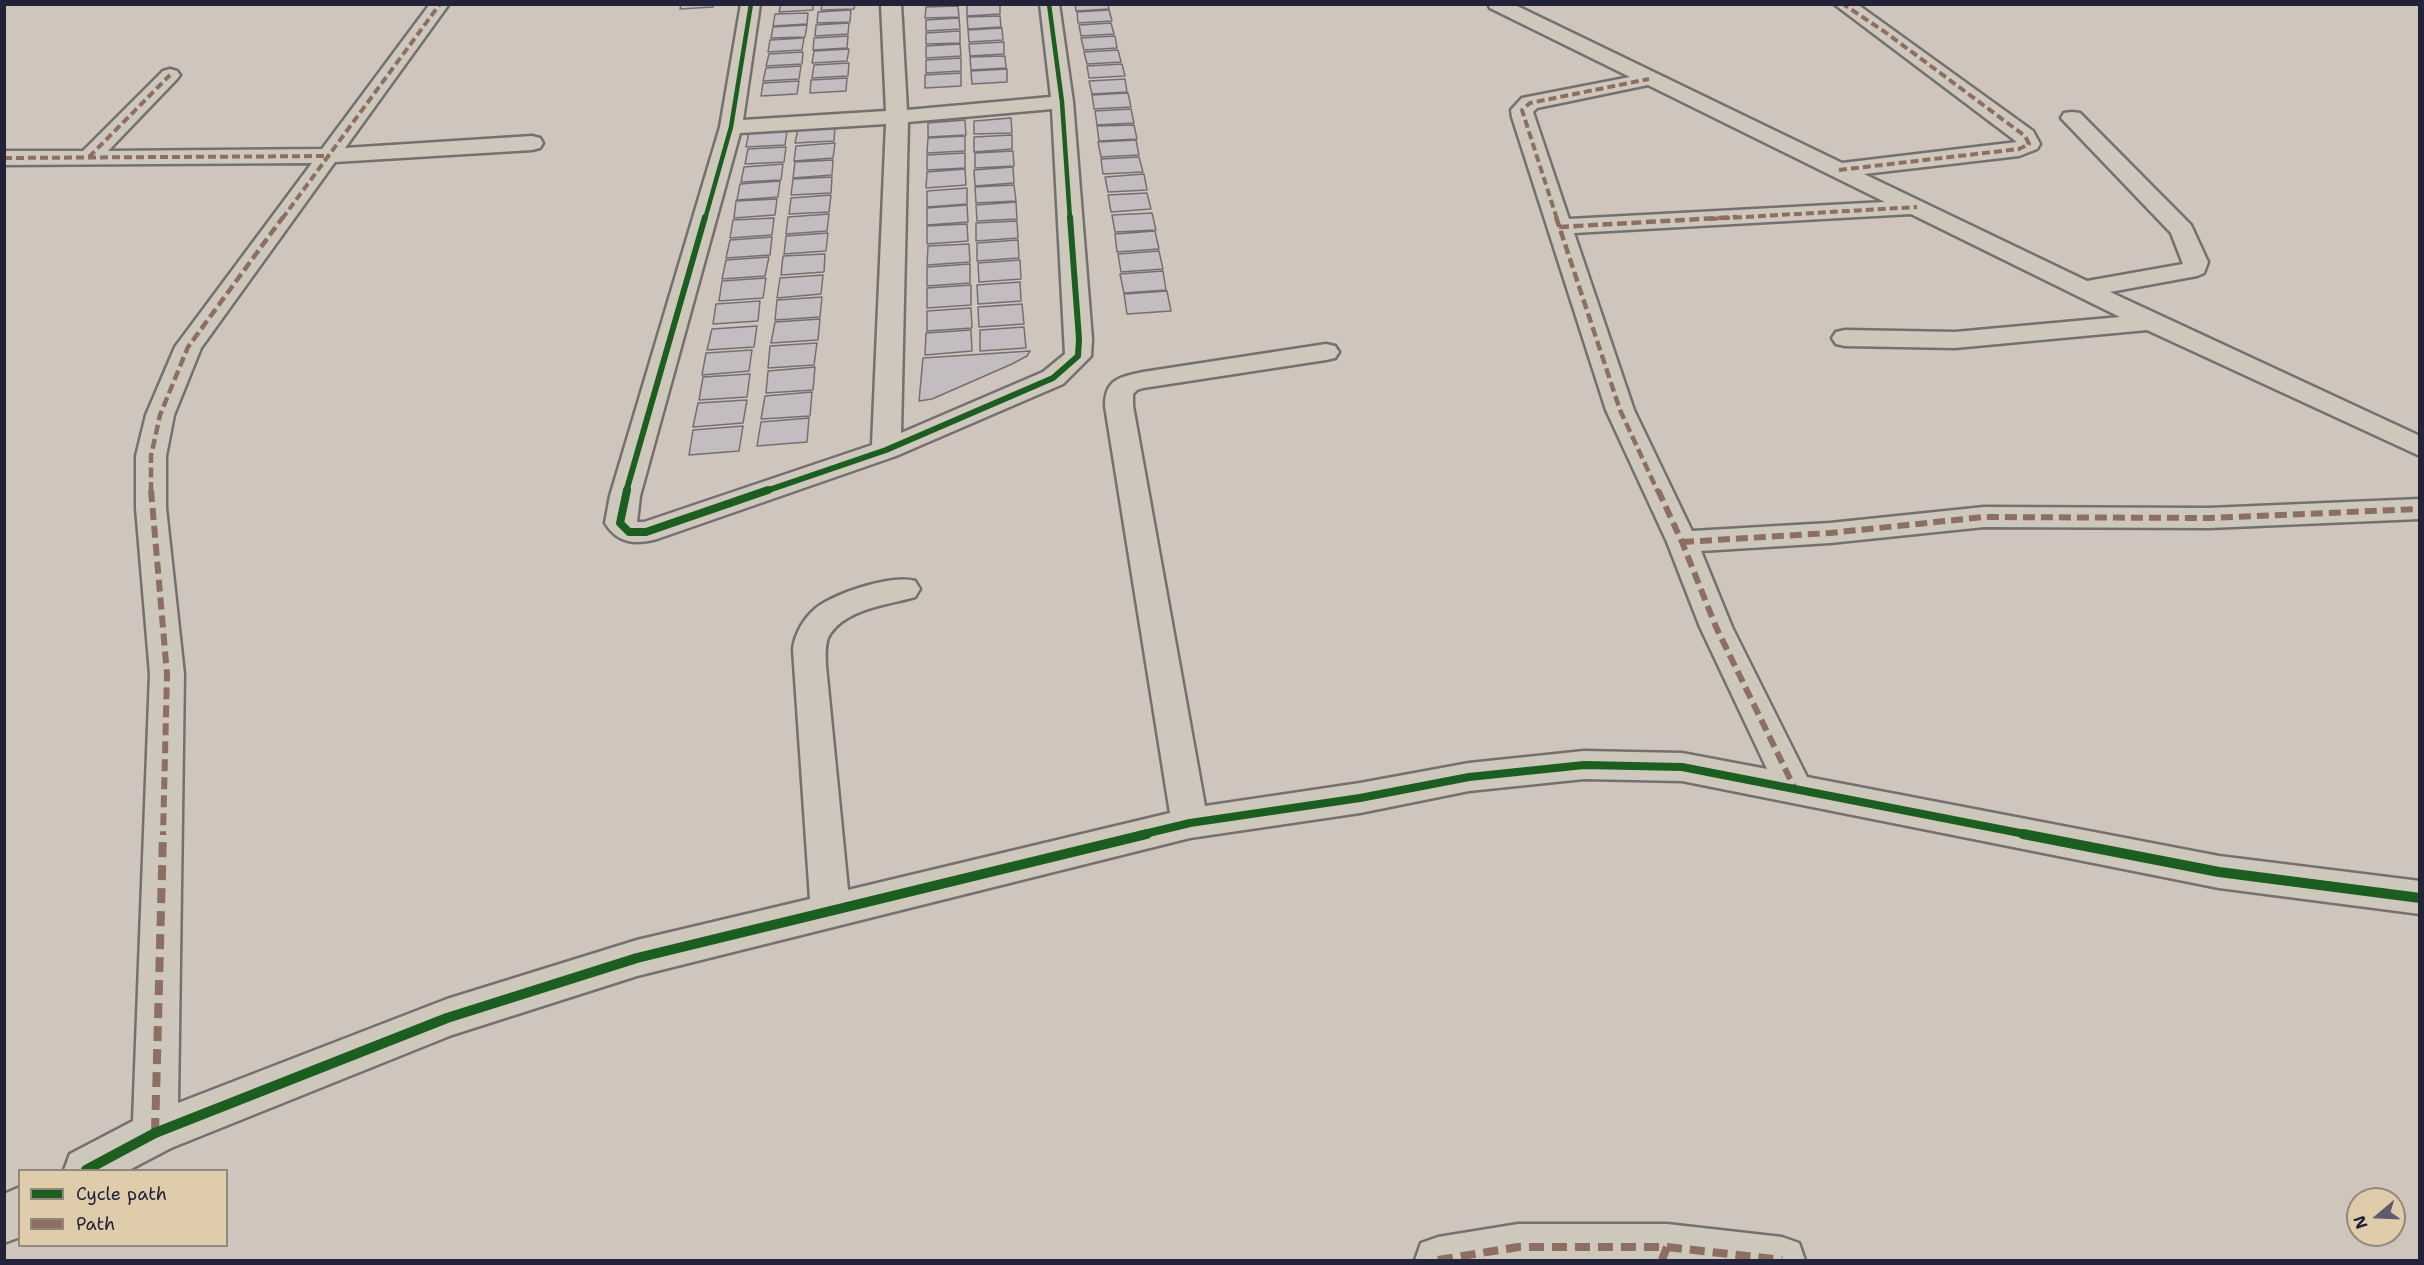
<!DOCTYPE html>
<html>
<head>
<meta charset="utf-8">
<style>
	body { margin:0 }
	#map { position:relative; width:2424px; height:1265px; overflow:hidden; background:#cfc5bc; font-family:"Shantell Sans",sans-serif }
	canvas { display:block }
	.frame { position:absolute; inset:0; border:6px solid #22223b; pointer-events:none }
	.legend { position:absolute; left:18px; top:1169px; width:210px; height:78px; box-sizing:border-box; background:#dfccaa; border:2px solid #93887e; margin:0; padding:8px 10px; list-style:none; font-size:18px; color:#22223b }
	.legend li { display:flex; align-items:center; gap:12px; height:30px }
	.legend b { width:30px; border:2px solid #93887e }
	.north { position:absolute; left:2346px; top:1187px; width:60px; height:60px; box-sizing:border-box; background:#dfccaa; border:2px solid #93887e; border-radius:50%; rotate:251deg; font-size:16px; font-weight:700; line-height:24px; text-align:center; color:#22223b }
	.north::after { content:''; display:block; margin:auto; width:21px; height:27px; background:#5f5b68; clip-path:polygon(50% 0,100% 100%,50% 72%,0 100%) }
</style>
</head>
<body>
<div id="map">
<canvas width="2424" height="1265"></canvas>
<div class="frame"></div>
<ul class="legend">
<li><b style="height:8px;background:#1b5e20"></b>Cycle path</li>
<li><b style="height:8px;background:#8d6e63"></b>Path</li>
</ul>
<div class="north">N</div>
</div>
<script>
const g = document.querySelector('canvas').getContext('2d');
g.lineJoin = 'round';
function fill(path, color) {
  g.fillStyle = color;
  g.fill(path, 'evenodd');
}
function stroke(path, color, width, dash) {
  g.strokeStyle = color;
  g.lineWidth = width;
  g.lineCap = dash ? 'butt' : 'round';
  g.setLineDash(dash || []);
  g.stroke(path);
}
const building = new Path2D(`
	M681,4H714L713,7L680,9Z
	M781,4H813V10L779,12Z
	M822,4H855L854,9L821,10Z
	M1000,4V14L967,16V5Z
	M1075,4H1108L1109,9L1076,11Z
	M958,6L959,17L925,18L926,7Z
	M851,10L850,22L817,23L818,12Z
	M1109,10L1112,21L1078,23L1077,12Z
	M808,13L807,24L773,26L775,14Z
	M1000,16L1001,27L968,29L967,17Z
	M959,18L960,29L926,31V20Z
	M849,23L848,34L815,36L816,25Z
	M1111,23L1114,34L1081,36L1079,25Z
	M807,25L805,37L771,38L773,27Z
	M1002,28L1003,40L969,42L968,30Z
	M960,31V43L926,44V33Z
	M848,36L847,48L813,50L814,38Z
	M1115,36L1117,48L1084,50L1081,38Z
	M804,38L802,50L768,52L770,40Z
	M1004,42V54L970,56L969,44Z
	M960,44L961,56L926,58V46Z
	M849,49L847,61L812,63L814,51Z
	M1118,50L1121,62L1087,64L1084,52Z
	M803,52L802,64L766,66L769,54Z
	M1005,56L1006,68L971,70L970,57Z
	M961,58V71L926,73V60Z
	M849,63L848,76L812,78L814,65Z
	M1122,64L1125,76L1089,78L1087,66Z
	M801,66L799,79L763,81L766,68Z
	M1007,69V82L972,84L971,71Z
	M961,73V86L925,88V75Z
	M847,78L846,91L810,93L811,80Z
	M1125,79L1127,92L1092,94L1089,81Z
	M799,81L797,94L761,96L763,83Z
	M1128,93L1131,107L1094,109L1092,95Z
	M1131,109L1134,123L1097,125L1095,111Z
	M1011,118L1012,133L974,134V121Z
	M965,120L966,135L928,137V123Z
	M1134,125L1137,139L1099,141L1097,126Z
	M835,127L834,141L795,143L798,129Z
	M787,131L785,145L746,147L749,132Z
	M1012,135V149L974,152V137Z
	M965,136V151L927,153L928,138Z
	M1136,140L1139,155L1101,157L1098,142Z
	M835,143L833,158L794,161L796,146Z
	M786,147L784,162L745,164L748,149Z
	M1013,151L1014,166L975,168V153Z
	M965,153V168L927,170V155Z
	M1139,157L1143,172L1103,174L1101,159Z
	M833,160L832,175L793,178L795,162Z
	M783,164L781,180L741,182L744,167Z
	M1013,167L1014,183L975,186L974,170Z
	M965,169L966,185L926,188L927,172Z
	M1144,174L1147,190L1108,192L1105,177Z
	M832,177L831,193L791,195L793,179Z
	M780,181L778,197L737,200L740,184Z
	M1014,185L1016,201L976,203L975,187Z
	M967,188V204L927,207V191Z
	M1147,193L1151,209L1111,212L1108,195Z
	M831,195L829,212L789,214L791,198Z
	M777,199L775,215L734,218L736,201Z
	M1016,202L1017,219L977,221L976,205Z
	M967,205L968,222L927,225V208Z
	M1152,213L1156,230L1115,232L1112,215Z
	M829,214L827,231L786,234L788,217Z
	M774,218L772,235L730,238L733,220Z
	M1017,221L1018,238L976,241V223Z
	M967,224L968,241L927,244V226Z
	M1155,231L1159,249L1117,252L1115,234Z
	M828,233L826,251L784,254L786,236Z
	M772,237L770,255L726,258L730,240Z
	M1018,240L1019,258L977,261V243Z
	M969,244L970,262L927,265L928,246Z
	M1159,251L1163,269L1121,272L1118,254Z
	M825,254L824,272L781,275L783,256Z
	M769,257L765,276L722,279L726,260Z
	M1020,260L1021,279L979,282L978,263Z
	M970,264V283L927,286V267Z
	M1163,271L1166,290L1124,293L1120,274Z
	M823,275L821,294L777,298L780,278Z
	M766,278L763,298L719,301L722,281Z
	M1020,282L1021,301L978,304L977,285Z
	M971,285V305L927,308V288Z
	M1167,291L1171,311L1127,314L1124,294Z
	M822,297L820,317L775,320L777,300Z
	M760,301L758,321L713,324L716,304Z
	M1022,304L1024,324L979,327L978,307Z
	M971,308L972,328L927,331V311Z
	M820,319L818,340L771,343L775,322Z
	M757,326L754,347L707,350L712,329Z
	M1024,327L1026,348L980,351V330Z
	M971,330L972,351L925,355L926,333Z
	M817,343L814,365L768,368L770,346Z
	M752,350L749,371L702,375L706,353Z
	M1030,351L1027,356L1012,364L932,399L919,401L923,358Z
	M815,367L813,390L766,393L768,371Z
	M750,374L747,397L699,400L703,377Z
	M812,392L810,416L761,419L765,396Z
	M747,400L743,423L693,427L698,403Z
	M809,418L807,442L757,446L761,422Z
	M743,426L739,451L689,455L693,430Z`);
fill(building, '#c3bcc1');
stroke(building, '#747071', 1.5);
const minor = new Path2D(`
	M430,4H449L345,148L532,136L540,138L543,143L540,148L532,150L335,162L201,348L174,415L166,456V508L184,674L178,1103L447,999L637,940L810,899L793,649C795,633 804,618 816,608C836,593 892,574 915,581L920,589L915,597C888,605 848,608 830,634C824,643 826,657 826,666L848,890L1170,813L1105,406C1105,379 1120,377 1143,372L1326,344L1335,346L1339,352L1335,358L1326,360L1143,388L1137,390L1133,394V406L1205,806L1360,783L1469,763L1584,751L1682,753L1767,769L1700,627L1667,542L1606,410L1512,117L1511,110L1522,98L1630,77L1490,8L1488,4H1513L1842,163L2017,142L1834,4H1857L2033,131L2040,144L2037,149L2019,156L1864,174L2087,281L2183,264L2171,233L2061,118L2064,113L2072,112L2080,113L2191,225L2208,262L2204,273L2197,276L2110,292L2420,436V456L2147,330L1955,348L1845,346L1836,344L1832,338L1836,332L1845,330L1955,332L2120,317L1911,214L1574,233L1634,410L1692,531L1830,523L1984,507L2209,508L2420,499V519L2209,528L1984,527L1830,543L1701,551L1732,627L1807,777L2219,856L2420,881V914L2219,888L1682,781L1584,779L1469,791L1360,813L1190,838L637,976L452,1035L171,1148L129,1170H64L70,1154L133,1121L150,674L136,508V456L146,415L175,347L312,163L4,165V151H83L163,71L170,69L177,71L180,75L177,79L108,151L322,149ZM1648,85L1885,202L1569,219L1533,112L1537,108Z
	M741,4H760L743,120L886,111L881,4H901L907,110L1051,97L1040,4H1059L1073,102L1092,339L1091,356L1063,384L896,456L657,539C635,545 617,543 605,523L610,496L720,127ZM1052,109L1065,354L1043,372L901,433L908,122ZM886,124L872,445L644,522H637L640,496L740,133Z
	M20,1187V1237L4,1243V1194Z
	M1518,1224H1667L1782,1237L1799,1243L1805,1260H1415L1421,1243L1438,1237Z`);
stroke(minor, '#747071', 5);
fill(minor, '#cec7bb');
stroke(new Path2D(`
	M89,157L170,75
	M4,158L330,156
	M1839,170L2019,149L2029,144L2025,136L1885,32L1843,4
	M282,219L440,4
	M1557,219L1522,110L1530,103L1649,79
	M1710,219L1917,207`), '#8d6e63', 4, [8, 4]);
stroke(new Path2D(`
	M1556,217L1620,410L1658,492
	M1559,227L1737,217
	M151,492V456L160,415L188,347L283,217`), '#8d6e63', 4.5, [10, 4.5]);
stroke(new Path2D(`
	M151,490L167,674L163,835
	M1658,490L1682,542L1716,627L1795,789
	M1682,542L1830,533L1984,517L2209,518L2420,509`), '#8d6e63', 6, [12, 6]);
stroke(new Path2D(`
	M155,1133L163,834
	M1438,1260L1518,1247H1667L1782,1260
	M1662,1260L1667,1247`), '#8d6e63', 8, [15, 8]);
stroke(new Path2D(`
	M1049,4L1062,102L1070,219
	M705,219L731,127L751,4`), '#1b5e20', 4.5);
stroke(new Path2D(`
	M626,492L705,217
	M763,492L886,450L1053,378L1078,356L1079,339L1070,217`), '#1b5e20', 6);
stroke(new Path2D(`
	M627,490L620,523L629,532H646L768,490
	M1140,835L1190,823L1360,798L1469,777L1584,765L1682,767L2030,835`), '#1b5e20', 8);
stroke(new Path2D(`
	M2023,834L2219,872L2420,898
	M86,1170L155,1133L447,1018L637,958L1147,834`), '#1b5e20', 10);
</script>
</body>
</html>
